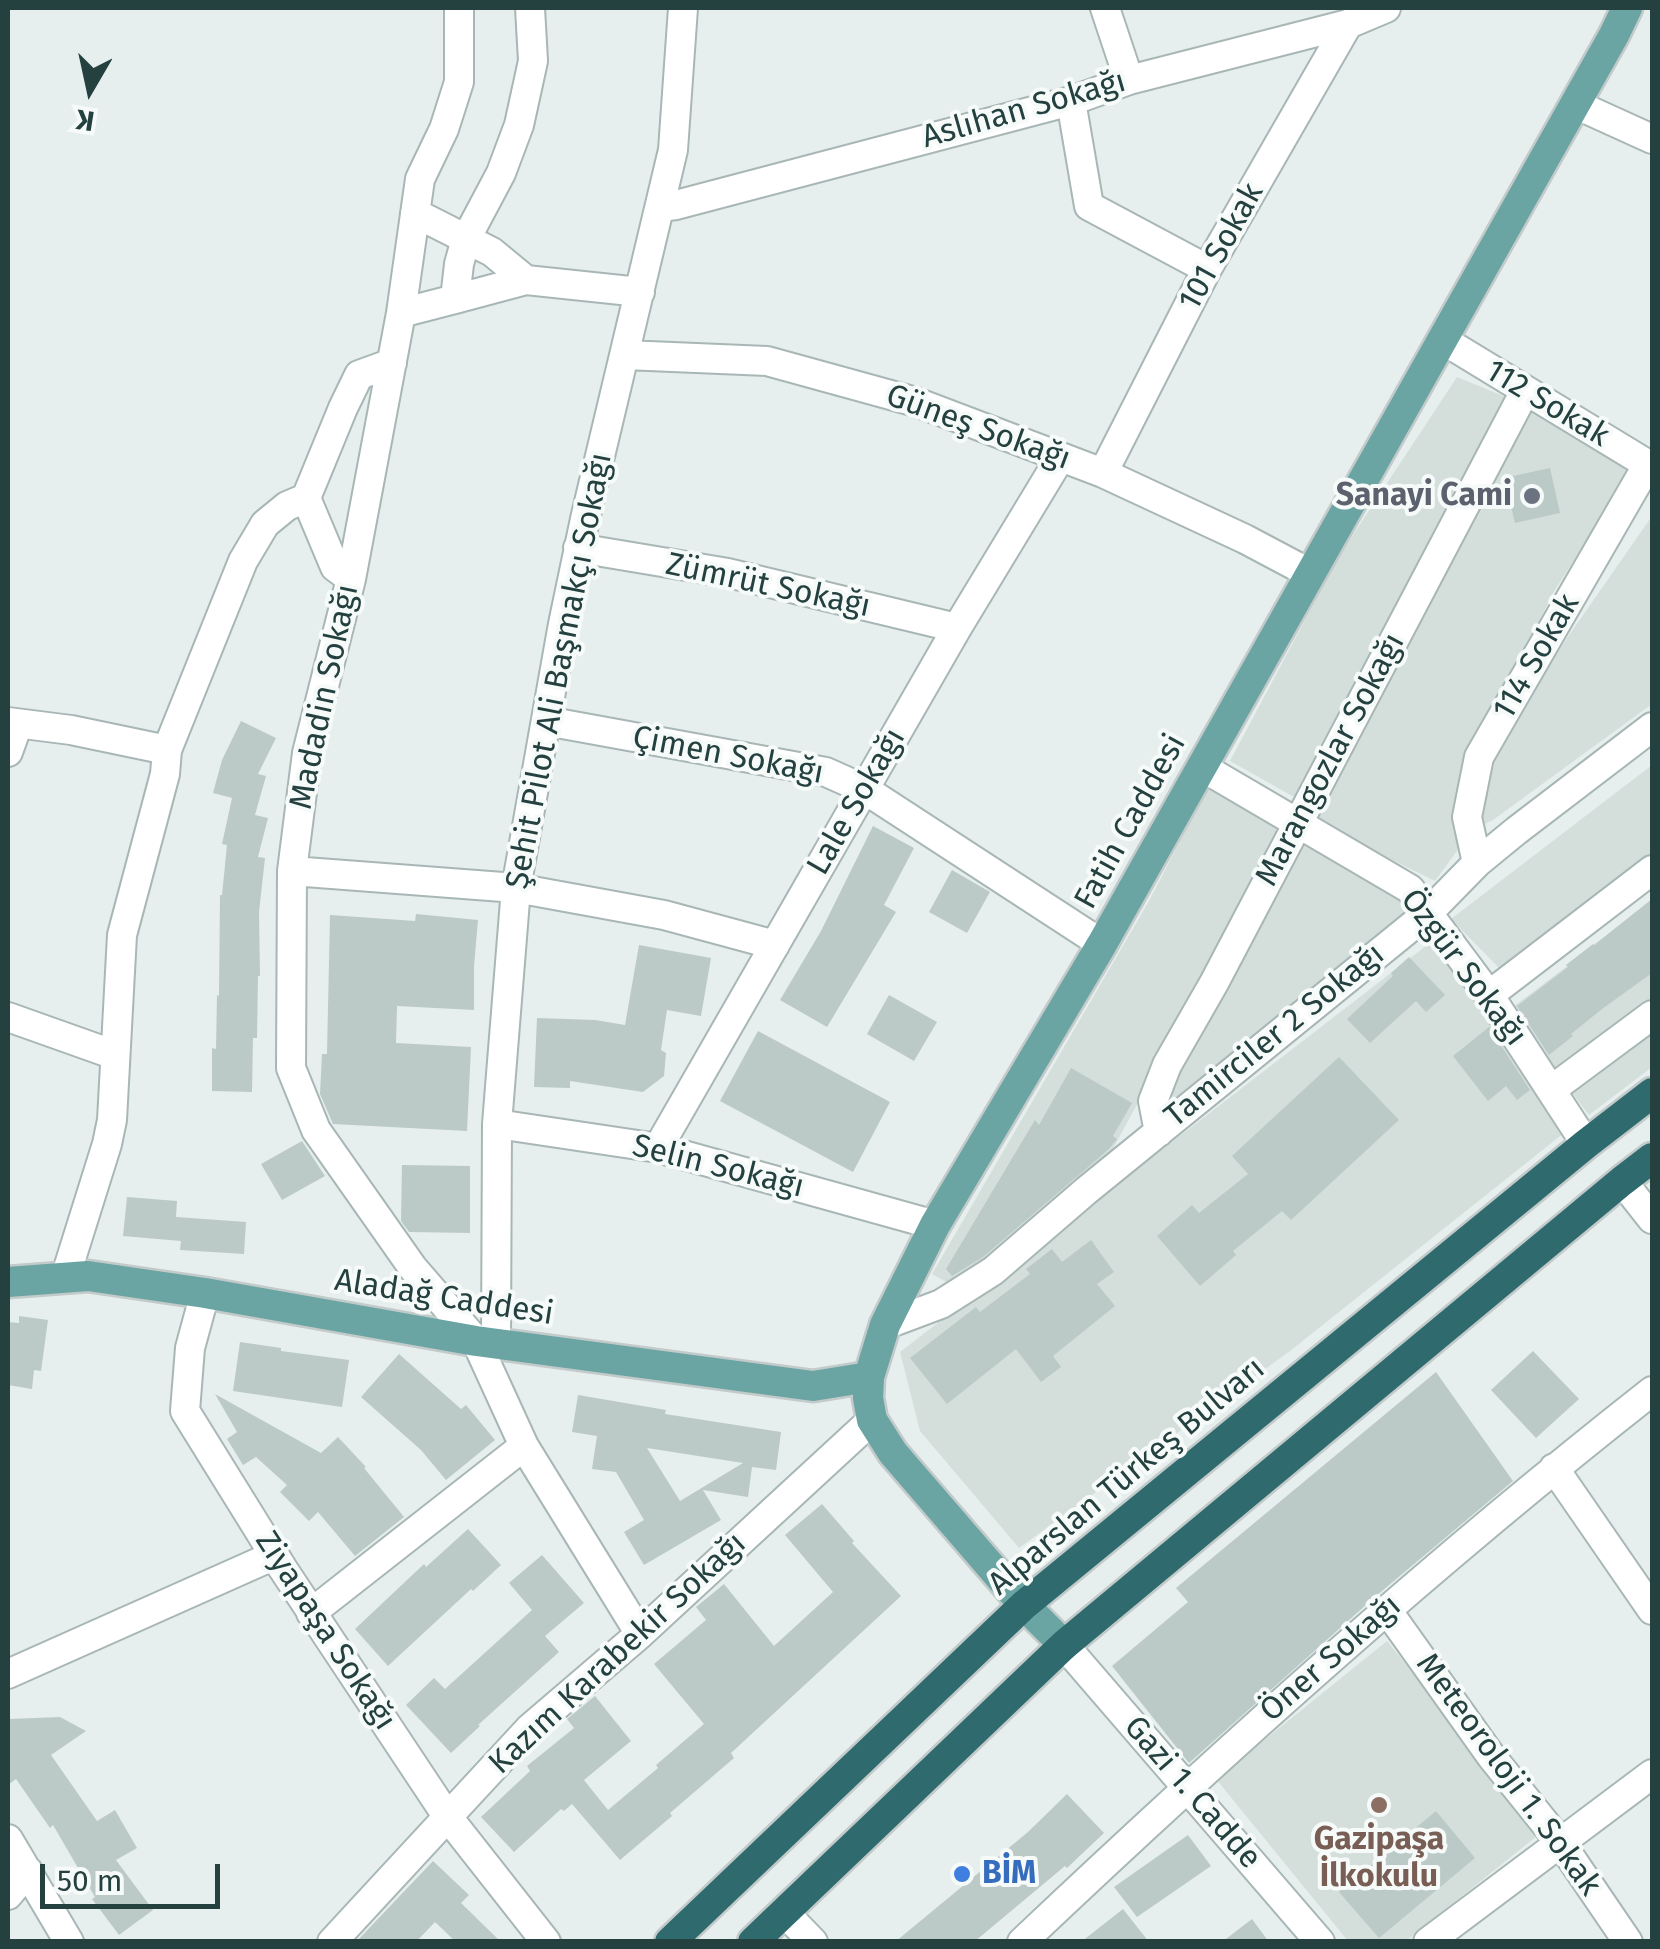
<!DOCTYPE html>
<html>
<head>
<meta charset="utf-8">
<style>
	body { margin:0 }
	#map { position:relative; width:1660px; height:1949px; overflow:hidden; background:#e6efed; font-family:"Fira Sans",sans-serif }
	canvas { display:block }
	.frame { position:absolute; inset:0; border:10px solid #244140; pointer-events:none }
	.north { position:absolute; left:40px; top:40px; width:100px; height:100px; -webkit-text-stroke:8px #f6fbfa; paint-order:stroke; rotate:189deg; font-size:28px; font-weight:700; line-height:40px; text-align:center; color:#244140 }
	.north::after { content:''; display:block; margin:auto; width:35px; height:45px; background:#244140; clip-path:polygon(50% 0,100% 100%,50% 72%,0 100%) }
	.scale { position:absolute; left:40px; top:1864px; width:180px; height:45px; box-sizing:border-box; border:5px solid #244140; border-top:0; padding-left:12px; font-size:30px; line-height:35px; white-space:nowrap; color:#244140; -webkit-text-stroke:8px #f6fbfa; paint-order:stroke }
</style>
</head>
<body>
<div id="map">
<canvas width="1660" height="1949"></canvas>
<div class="frame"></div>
<div class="north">K</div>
<div class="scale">50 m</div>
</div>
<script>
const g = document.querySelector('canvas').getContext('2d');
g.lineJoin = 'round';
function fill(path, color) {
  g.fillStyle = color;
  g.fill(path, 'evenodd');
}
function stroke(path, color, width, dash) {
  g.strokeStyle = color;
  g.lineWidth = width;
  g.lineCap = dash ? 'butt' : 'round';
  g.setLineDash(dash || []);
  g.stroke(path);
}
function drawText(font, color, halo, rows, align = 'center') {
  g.font = font + ' "Fira Sans",sans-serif';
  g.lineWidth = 8;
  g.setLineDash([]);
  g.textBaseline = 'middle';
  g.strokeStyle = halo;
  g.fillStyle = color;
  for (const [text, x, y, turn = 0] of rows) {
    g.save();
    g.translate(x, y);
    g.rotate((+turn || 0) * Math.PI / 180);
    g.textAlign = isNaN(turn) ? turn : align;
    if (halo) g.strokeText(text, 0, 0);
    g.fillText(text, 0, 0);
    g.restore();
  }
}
fill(new Path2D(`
	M1457,377L1513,400L1303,802L1230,761L1339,556Z
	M1528,410L1632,469L1553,593L1483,734L1469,790L1453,830L1462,844L1435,881L1313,821Z
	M1652,516V704L1493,820L1472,830L1485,756Z
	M1652,765V856L1502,971L1451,919Z
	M1208,787L1284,833L1102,1169L955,1287L932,1274L1149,901Z
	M1303,843L1417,906L1181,1101L1164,1092Z
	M1652,902V1067L1589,1115L1509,1010Z
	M1435,939L1512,1039L1564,1133L1290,1351L1019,1548L920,1431L900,1352Z
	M1387,1641L1542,1832L1406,1941H1348L1216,1779Z`), '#d4dfdc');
fill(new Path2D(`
	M1550,468L1560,513L1515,523L1504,478Z
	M241,721L276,738L258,774L266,776L255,815L268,818L258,857L265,858L259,912L260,976H258L257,1038H253L252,1092L212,1091V1048L216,1049L217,995L219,996L220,895H222L227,845L222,844L232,798L213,793L222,760Z
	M873,826L914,848L884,905L896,912L827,1027L780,1000L821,931Z
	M952,870L990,892L967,933L929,912Z
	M1652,899V973L1602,1009L1571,1034L1573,1036L1549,1055L1517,1006L1568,967L1566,965L1593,944L1594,945Z
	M416,914L478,920L474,966V1010L397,1006L396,1043L471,1047L467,1131L333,1124L320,1094L322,1054H327L330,915L415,921Z
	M639,945L711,958L701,1016L667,1010L661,1050L666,1053L664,1076L643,1092L570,1081V1088L534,1087L537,1018L595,1020L625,1025Z
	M1409,957L1445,995L1426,1012L1416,1001L1370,1043L1347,1019L1393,976L1391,973Z
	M889,995L937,1022L914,1061L867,1034Z
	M1489,1027L1530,1090L1517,1100L1506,1086L1488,1101L1453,1056Z
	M758,1031L890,1102L853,1172L720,1101Z
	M1339,1057L1399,1120L1291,1220L1282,1211L1233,1251L1236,1255L1200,1286L1157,1236L1192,1205L1199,1213L1248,1174L1232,1156Z
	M1071,1068L1132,1103L1113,1136L1117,1139L1109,1149L983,1257L952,1276L946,1269L1035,1120L1039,1125Z
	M302,1141L325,1176L282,1200L261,1164Z
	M402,1165L470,1166V1233L409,1232L401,1221Z
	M127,1197L177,1201L176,1217L246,1222L244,1254L180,1250L181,1241L123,1236Z
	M1091,1240L1114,1272L1097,1284L1115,1306L1053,1356L1061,1367L1041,1382L1016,1349L947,1404L910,1358L976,1307L980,1312L1030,1274L1026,1269L1052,1249L1062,1262Z
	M19,1316L48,1320L41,1371L34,1370L32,1389L8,1385V1322L19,1323Z
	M240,1342L281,1348V1351L349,1360L342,1407L233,1391Z
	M1533,1351L1579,1399L1536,1438L1491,1390Z
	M399,1354L461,1409L466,1405L495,1440L446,1480L421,1450L361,1397Z
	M1436,1372L1513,1481L1376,1596L1189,1763L1112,1666L1188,1602L1176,1588Z
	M215,1394L321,1453L338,1437L366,1467L364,1468L404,1517L355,1556L318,1512L309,1521L280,1492L287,1485L256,1457L243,1465L227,1439L237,1432Z
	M578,1395L666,1410L665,1414L781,1432L776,1470L752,1467L748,1497L703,1490L721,1520L644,1565L624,1532L644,1520L616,1472L592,1469L597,1436L572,1432ZM647,1448L743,1463L680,1501Z
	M822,1504L854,1541L852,1543L901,1596L731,1753L734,1758L670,1813L672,1816L620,1860L572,1804L564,1811L561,1809L514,1852L481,1817L530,1771L527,1766L574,1728L567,1719L595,1696L631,1741L584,1780L608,1810L658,1768L656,1765L704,1724L654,1664L706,1620L696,1607L724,1584L774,1646L833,1592L785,1535Z
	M468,1529L501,1565L473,1591L471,1589L388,1666L355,1629L424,1564L426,1567Z
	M542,1555L584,1603L545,1636L559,1652L478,1725L480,1726L451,1753L406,1705L434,1678L445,1689L532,1610L509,1583Z
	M60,1717L86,1731L51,1755L97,1821L115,1810L137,1848L116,1860L153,1910L119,1935L92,1899L95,1897L53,1825L50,1828L16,1779L8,1785V1719Z
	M1067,1794L1104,1833L1067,1868L1065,1866L974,1942H895L1028,1832Z
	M1436,1811L1475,1858L1379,1938L1339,1892Z
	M1188,1835L1211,1866L1137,1917L1114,1887Z
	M433,1861L469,1895L461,1903L501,1942H456L435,1922L416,1942H356Z
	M1123,1909L1149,1942H1081Z
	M1252,1919L1269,1942H1222Z`), '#bbcac7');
const minor = new Path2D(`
	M459,8V82L444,129L420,179L401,313L351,579L307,753L292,871L291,1068L316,1130L413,1268L476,1341L524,1446L640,1634
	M1105,8L1129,80
	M1071,101L1089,206L1207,269
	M1575,104L1652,139
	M660,207L676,205L1071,101L1129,80L1348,24L1386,8
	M415,213L492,252L526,280
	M455,299L526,280L640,292
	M401,313L455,299L459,264L466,239L501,173L519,125L533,61L530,8
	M1443,340L1652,467
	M625,355L767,361L916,402L1103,473L1245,539L1311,574
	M1103,473L1207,269L1348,24
	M306,498L335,567L351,579
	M578,548L728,573L957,628
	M546,721L826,772L864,789L1102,944
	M8,722L71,730L167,750
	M8,752L18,724
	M1202,767L1410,889L1489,995L1586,1144
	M1477,863L1467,817L1479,757L1648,464
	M292,871L516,888L664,915L775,945
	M1489,995L1652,870
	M8,1017L115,1055
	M1551,1090L1652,1015
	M497,1124L658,1148L935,1225
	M1159,1132L1153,1101L1167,1065L1214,983L1525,391
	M658,1148L957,628L1060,458
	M1622,1181L1652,1219
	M65,1278L107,1144L112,1120L122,935L165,774L167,750L243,561L265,524L287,506L306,498L343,408L359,375L392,363
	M205,1293L190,1348L185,1411L283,1569L447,1816L546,1942
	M885,1325L941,1304L993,1271L1087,1190L1428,913L1477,863L1516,831L1652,727
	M496,1343L497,1124L516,888L563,624L585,519L673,150L683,8
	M1554,1468L1652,1610
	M1387,1610L1491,1756L1560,1842L1628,1942
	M311,1613L524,1446
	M1064,1645L1320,1942
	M8,1674L275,1555
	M8,1839L69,1942
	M8,1895L28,1871
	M784,1912L813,1942
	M332,1942L529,1729L640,1634L872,1420
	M1022,1942C1225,1750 1433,1563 1652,1391
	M1428,1942L1652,1774`);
const major = new Path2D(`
	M8,1282L88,1276L205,1293L476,1341L813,1386L869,1377
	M1064,1645L1024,1605L893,1453L872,1420L868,1398L869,1377L885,1325L935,1225L1102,944L1614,35L1627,8`);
const highway = new Path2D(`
	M670,1942L1024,1605L1586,1144L1652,1093
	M753,1942L1064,1645L1622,1181L1652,1158`);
stroke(minor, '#a8b7b6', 32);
stroke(major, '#c2caca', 35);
stroke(highway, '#c2caca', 35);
stroke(minor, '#fff', 28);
stroke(major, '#6aa4a3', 30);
stroke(highway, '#2f6b6e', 30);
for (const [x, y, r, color] of [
	[1532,496,10,"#6b7280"],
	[1379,1805,10,"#8d6e63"],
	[962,1874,10,"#3f7fe0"]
]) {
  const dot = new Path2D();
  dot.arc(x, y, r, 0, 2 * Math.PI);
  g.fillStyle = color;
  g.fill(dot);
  stroke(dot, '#f6fbfa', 4);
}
drawText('32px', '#244140', '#f6fbfa', [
	["Aslıhan Sokağı",1024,110,-16],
	["101 Sokak",1222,247,-61],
	["112 Sokak",1547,404,31],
	["Güneş Sokağı",978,428,20],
	["Zümrüt Sokağı",768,586,12],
	["114 Sokak",1537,657,-60],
	["Şehit Pilot Ali Başmakçı Sokağı",560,671,-79],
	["Madadin Sokağı",325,697,-78],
	["Çimen Sokağı",728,756,11],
	["Marangozlar Sokağı",1331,760,-62],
	["Lale Sokağı",857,802,-60],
	["Fatih Caddesi",1131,822,-61],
	["Özgür Sokağı",1463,968,53],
	["Tamirciler 2 Sokağı",1275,1036,-39],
	["Selin Sokağı",718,1167,14],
	["Aladağ Caddesi",444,1298,9],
	["Alparslan Türkeş Bulvarı",1127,1477,-40],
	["Ziyapaşa Sokağı",325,1631,57],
	["Kazım Karabekir Sokağı",618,1654,-43],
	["Öner Sokağı",1331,1659,-41],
	["Meteoroloji 1. Sokak",1508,1775,54],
	["Gazi 1. Cadde",1192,1793,49]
]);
drawText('bold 32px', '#5b616d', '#f6fbfa', [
	["Sanayi Cami",1512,496]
], 'right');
drawText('bold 32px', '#785e54', '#f6fbfa', [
	["Gazipaşa",1379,1840],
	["İlkokulu",1379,1877]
]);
drawText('bold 32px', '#366cbe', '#f6fbfa', [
	["BİM",982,1874]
], 'left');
</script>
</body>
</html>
